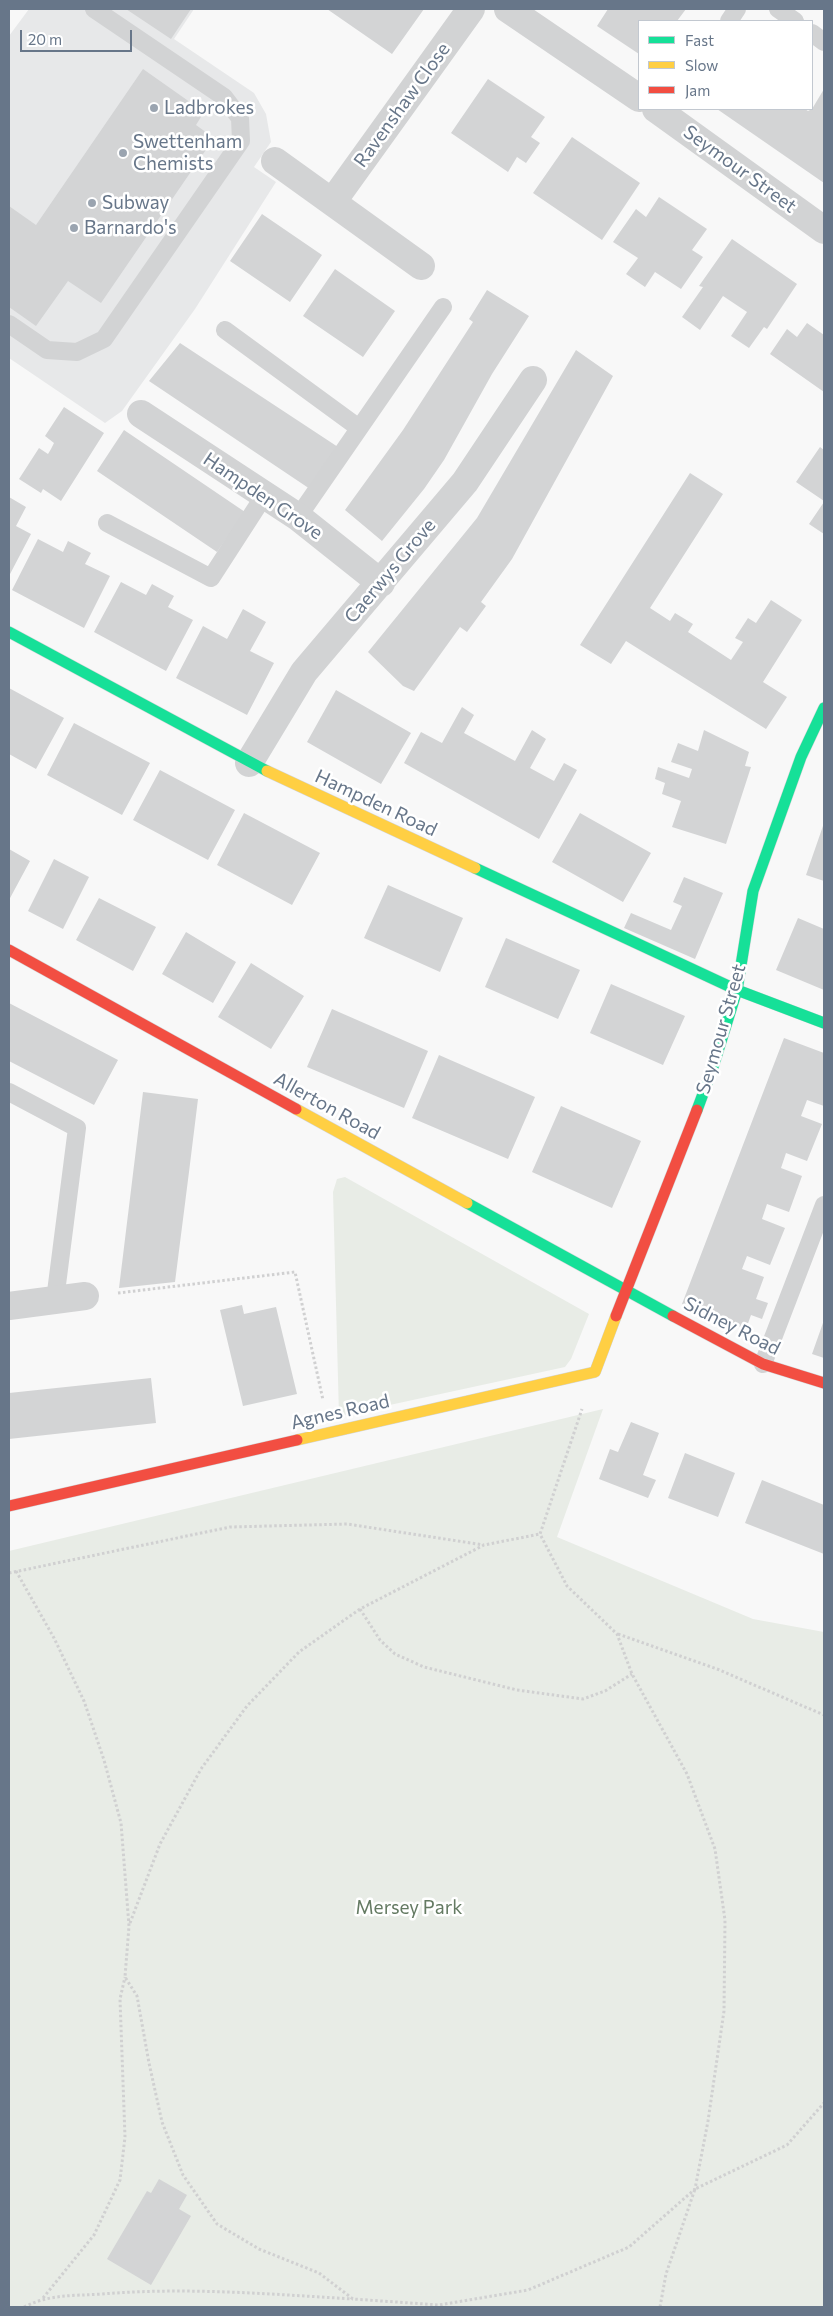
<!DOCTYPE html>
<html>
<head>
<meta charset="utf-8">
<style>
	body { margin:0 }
	#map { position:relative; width:833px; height:2316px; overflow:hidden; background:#f8f8f8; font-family:Commissioner,sans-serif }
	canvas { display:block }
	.frame { position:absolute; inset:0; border:10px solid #677689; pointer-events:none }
	.legend { position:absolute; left:638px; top:20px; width:175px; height:90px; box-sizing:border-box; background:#fff; border:1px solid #c2c8d0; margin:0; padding:6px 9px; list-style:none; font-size:15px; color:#677689 }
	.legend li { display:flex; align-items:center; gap:10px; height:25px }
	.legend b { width:25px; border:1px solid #c2c8d0 }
	.scale { position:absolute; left:20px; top:30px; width:112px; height:22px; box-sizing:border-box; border:2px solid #677689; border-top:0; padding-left:6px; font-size:15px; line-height:18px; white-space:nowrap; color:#677689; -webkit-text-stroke:4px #fff; paint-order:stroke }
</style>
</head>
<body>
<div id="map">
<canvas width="833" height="2316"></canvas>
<div class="frame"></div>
<ul class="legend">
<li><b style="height:6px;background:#16e098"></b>Fast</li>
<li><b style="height:6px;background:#ffcf43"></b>Slow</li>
<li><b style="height:6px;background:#f24e42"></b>Jam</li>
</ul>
<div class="scale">20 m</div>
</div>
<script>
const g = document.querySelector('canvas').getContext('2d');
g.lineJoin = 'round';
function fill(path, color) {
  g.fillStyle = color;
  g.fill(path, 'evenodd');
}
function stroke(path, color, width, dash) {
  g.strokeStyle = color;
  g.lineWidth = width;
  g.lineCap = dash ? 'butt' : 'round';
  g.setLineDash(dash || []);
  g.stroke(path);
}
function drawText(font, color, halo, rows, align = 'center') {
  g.font = font + ' Commissioner,sans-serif';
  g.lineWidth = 5;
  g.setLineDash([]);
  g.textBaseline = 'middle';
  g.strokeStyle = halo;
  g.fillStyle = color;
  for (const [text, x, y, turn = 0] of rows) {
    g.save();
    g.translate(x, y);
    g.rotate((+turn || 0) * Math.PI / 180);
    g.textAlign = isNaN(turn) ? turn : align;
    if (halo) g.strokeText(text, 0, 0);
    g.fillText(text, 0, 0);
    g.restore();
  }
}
fill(new Path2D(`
	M29,9H194L174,39L254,93L266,114L271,142L254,167L276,182L195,309L122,411L105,423L9,358V36Z`), '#e7e8e9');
fill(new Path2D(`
	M345,1177L589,1314L571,1359L565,1367L339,1416L333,1192L337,1179Z
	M603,1409L557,1537L753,1619L824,1632V2307H9V1551Z`), '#e8ece6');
fill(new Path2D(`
	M126,9H191L171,39Z
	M327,9H424L392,54Z
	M608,9H686L677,21H639V54L597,26Z
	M143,69L204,112L196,125L214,138L101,303L68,281L36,326L9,307V206L36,225Z
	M488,79L545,117L531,137L540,143L526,163L517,157L508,172L451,133Z
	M824,89V183L717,109H805L808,111L812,109Z
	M572,137L640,183L602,240L533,193Z
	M659,197L707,229L692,250L703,257L681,289L655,272L645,287L626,274L638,258L613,242L636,209L646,217Z
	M262,214L322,255L290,302L230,261Z
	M732,239L797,284L767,329L764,327L749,348L731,336L747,312L723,296L700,330L682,317L703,287L699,286Z
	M335,269L395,311L363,357L303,316Z
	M487,290L529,316L492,374L444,460L424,489L382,541L345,510L403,430L473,322L469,319Z
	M807,323L824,335V392L770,354L787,329L797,337Z
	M180,343L338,447L310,489L149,381Z
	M576,350L613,376L512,559L481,602L486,606L467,632L460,627L414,691L403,686L368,652L477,518Z
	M64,407L104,433L61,501L43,489L41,493L19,479L39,448L48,454L51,449L54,443L45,436Z
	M124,430L245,512L217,552L97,471Z
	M820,447L824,450V501L796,482Z
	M690,473L723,494L650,608L670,621L675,613L693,624L688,632L731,660L743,642L735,638L748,618L756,623L771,600L802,620L763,682L787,697L766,729L626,641L611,664L580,645Z
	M9,497L26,507L16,526L31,534L9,576Z
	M824,502V534L809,524Z
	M38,539L63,552L68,541L91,553L85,564L110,576L84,628L12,590Z
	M121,582L146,595L152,584L174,596L168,607L193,620L166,671L94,632Z
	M243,609L266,622L250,651L274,663L247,715L176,678L203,626L227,639Z
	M9,688L64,718L36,769L9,754Z
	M336,690L411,733L381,784L307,742Z
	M462,707L474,715L464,733L515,761L532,730L546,739L530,768L554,781L564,763L577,770L539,839L404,763L421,732L442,743Z
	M74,723L150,763L122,815L47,775Z
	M704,730L749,752L745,766L751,767L726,844L672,827L681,801L662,794L665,783L655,779L658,767L689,778L692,769L671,762L678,743L698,751Z
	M160,770L235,810L208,860L133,820Z
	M244,813L320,853L292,905L217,865Z
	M580,813L651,853L623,902L552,862Z
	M824,823V881L806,875Z
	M9,849L30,861L9,900Z
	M54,859L89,877L63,929L28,911Z
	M684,877L723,893L695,959L624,928L631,913L671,930L682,906L673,902Z
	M388,885L463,918L440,972L364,938Z
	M99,898L156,927L133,971L76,940Z
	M798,918L824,929V990L776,970Z
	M186,932L236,962L213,1003L162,974Z
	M506,938L580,970L558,1019L485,987Z
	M251,963L304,996L271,1049L218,1017Z
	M611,984L685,1016L663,1065L590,1033Z
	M9,1003L118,1060L94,1105L9,1061Z
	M332,1009L428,1051L404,1108L307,1067Z
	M784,1038L824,1053V1106L807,1100L801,1116L822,1124L807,1161L786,1153L781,1168L802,1176L789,1212L767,1204L762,1219L785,1228L770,1265L747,1256L742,1269L764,1277L756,1299L768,1303L762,1319L751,1315L746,1329L682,1304Z
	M439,1055L535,1097L508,1159L412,1118Z
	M143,1092L198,1099L189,1172L175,1282L119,1288Z
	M561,1106L641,1141L612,1208L532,1172Z
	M242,1305L244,1314L276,1307L297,1394L243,1406L220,1310Z
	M824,1320V1358L812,1354Z
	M151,1378L156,1423L9,1439V1393Z
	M631,1422L659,1433L643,1475L656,1480L648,1498L599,1479L610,1449L618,1452Z
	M685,1453L735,1473L718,1517L668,1498Z
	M762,1480L824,1505V1554L745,1523Z
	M159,2179L187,2195L179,2209L191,2216L151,2285L107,2259L147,2191L151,2193Z`), '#d3d4d5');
const fast = new Path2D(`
	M9,632L267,771
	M475,868L737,990L824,1023
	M697,1110L713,1067L737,990L753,891L801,757L824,708
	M467,1203L673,1316`);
const slow = new Path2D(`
	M267,771L475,868
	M296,1109L467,1203
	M297,1440L595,1372L616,1316`);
const jam = new Path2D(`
	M9,950L296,1109
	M616,1316L697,1110
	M673,1316L763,1364L824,1383
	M9,1506L297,1440`);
stroke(fast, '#d3d5d7', 12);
stroke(slow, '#d3d5d7', 12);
stroke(jam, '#d3d5d7', 12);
stroke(new Path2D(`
	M118,1293L295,1272L323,1400
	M16,1571L54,1638L84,1701L104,1760L121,1823L129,1926L125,1977L137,1996L149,2063L162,2122L183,2175L217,2224L259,2249L319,2273L353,2299L439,2305L528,2290L629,2247L695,2189L708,2121L724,2011L725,1920L715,1849L687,1774L632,1674L617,1634L567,1586L540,1534L582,1409
	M9,1573L230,1527L347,1524L484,1545
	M360,1609L380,1640L395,1654L424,1667L517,1690L583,1699L605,1691L632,1674
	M618,1634L717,1669L824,1715
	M130,1923L160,1844L201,1769L247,1706L299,1652L360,1609L484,1545L540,1534
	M43,2298L94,2235L120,2180L125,2137L120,1999L125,1977
	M24,2307C50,2294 72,2296 102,2294C186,2287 269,2294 353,2299
	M660,2307L666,2274L695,2189L787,2145L824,2103`), '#d0d0d1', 3, [2.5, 2.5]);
stroke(new Path2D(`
	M778,9L795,21
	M729,21L737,9
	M812,33L824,42
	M9,324L47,350L77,352L104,339L241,141L240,118L224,97L94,9
	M225,330L359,428
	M298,517L443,307
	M107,523L211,578L264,496
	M9,1092L77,1128L55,1300
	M763,1364L824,1205`), '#d2d3d4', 18);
stroke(new Path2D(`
	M508,9L639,98
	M656,109L824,230
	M275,161L421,266
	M333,201L471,9
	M141,414L298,517L381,583
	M249,763L304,672L465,482L533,380
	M9,1306L85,1296`), '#d2d3d4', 28);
stroke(fast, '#16e098', 11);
stroke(slow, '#ffcf43', 11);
stroke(jam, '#f24e42', 11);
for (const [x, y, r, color] of [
	[154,108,5,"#9aa4b0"],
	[123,153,5,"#9aa4b0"],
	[92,203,5,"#9aa4b0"],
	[74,228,5,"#9aa4b0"]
]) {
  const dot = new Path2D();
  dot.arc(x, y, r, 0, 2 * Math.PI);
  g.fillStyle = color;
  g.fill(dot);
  stroke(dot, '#fff', 2);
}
drawText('19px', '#677689', '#fff', [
	["Ravenshaw Close",402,105,-54],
	["Seymour Street",740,169,36],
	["Hampden Grove",263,496,34],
	["Caerwys Grove",390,571,-50],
	["Hampden Road",376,803,25],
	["Seymour Street",721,1029,-74],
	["Allerton Road",327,1106,29],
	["Sidney Road",732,1326,27],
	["Agnes Road",340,1412,-13]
]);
drawText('19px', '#677689', '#fff', [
	["Ladbrokes",164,108],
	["Swettenham",133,142],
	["Chemists",133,164],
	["Subway",102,203],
	["Barnardo's",84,228]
], 'left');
drawText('19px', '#647a62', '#fff', [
	["Mersey Park",409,1908]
]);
</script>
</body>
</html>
